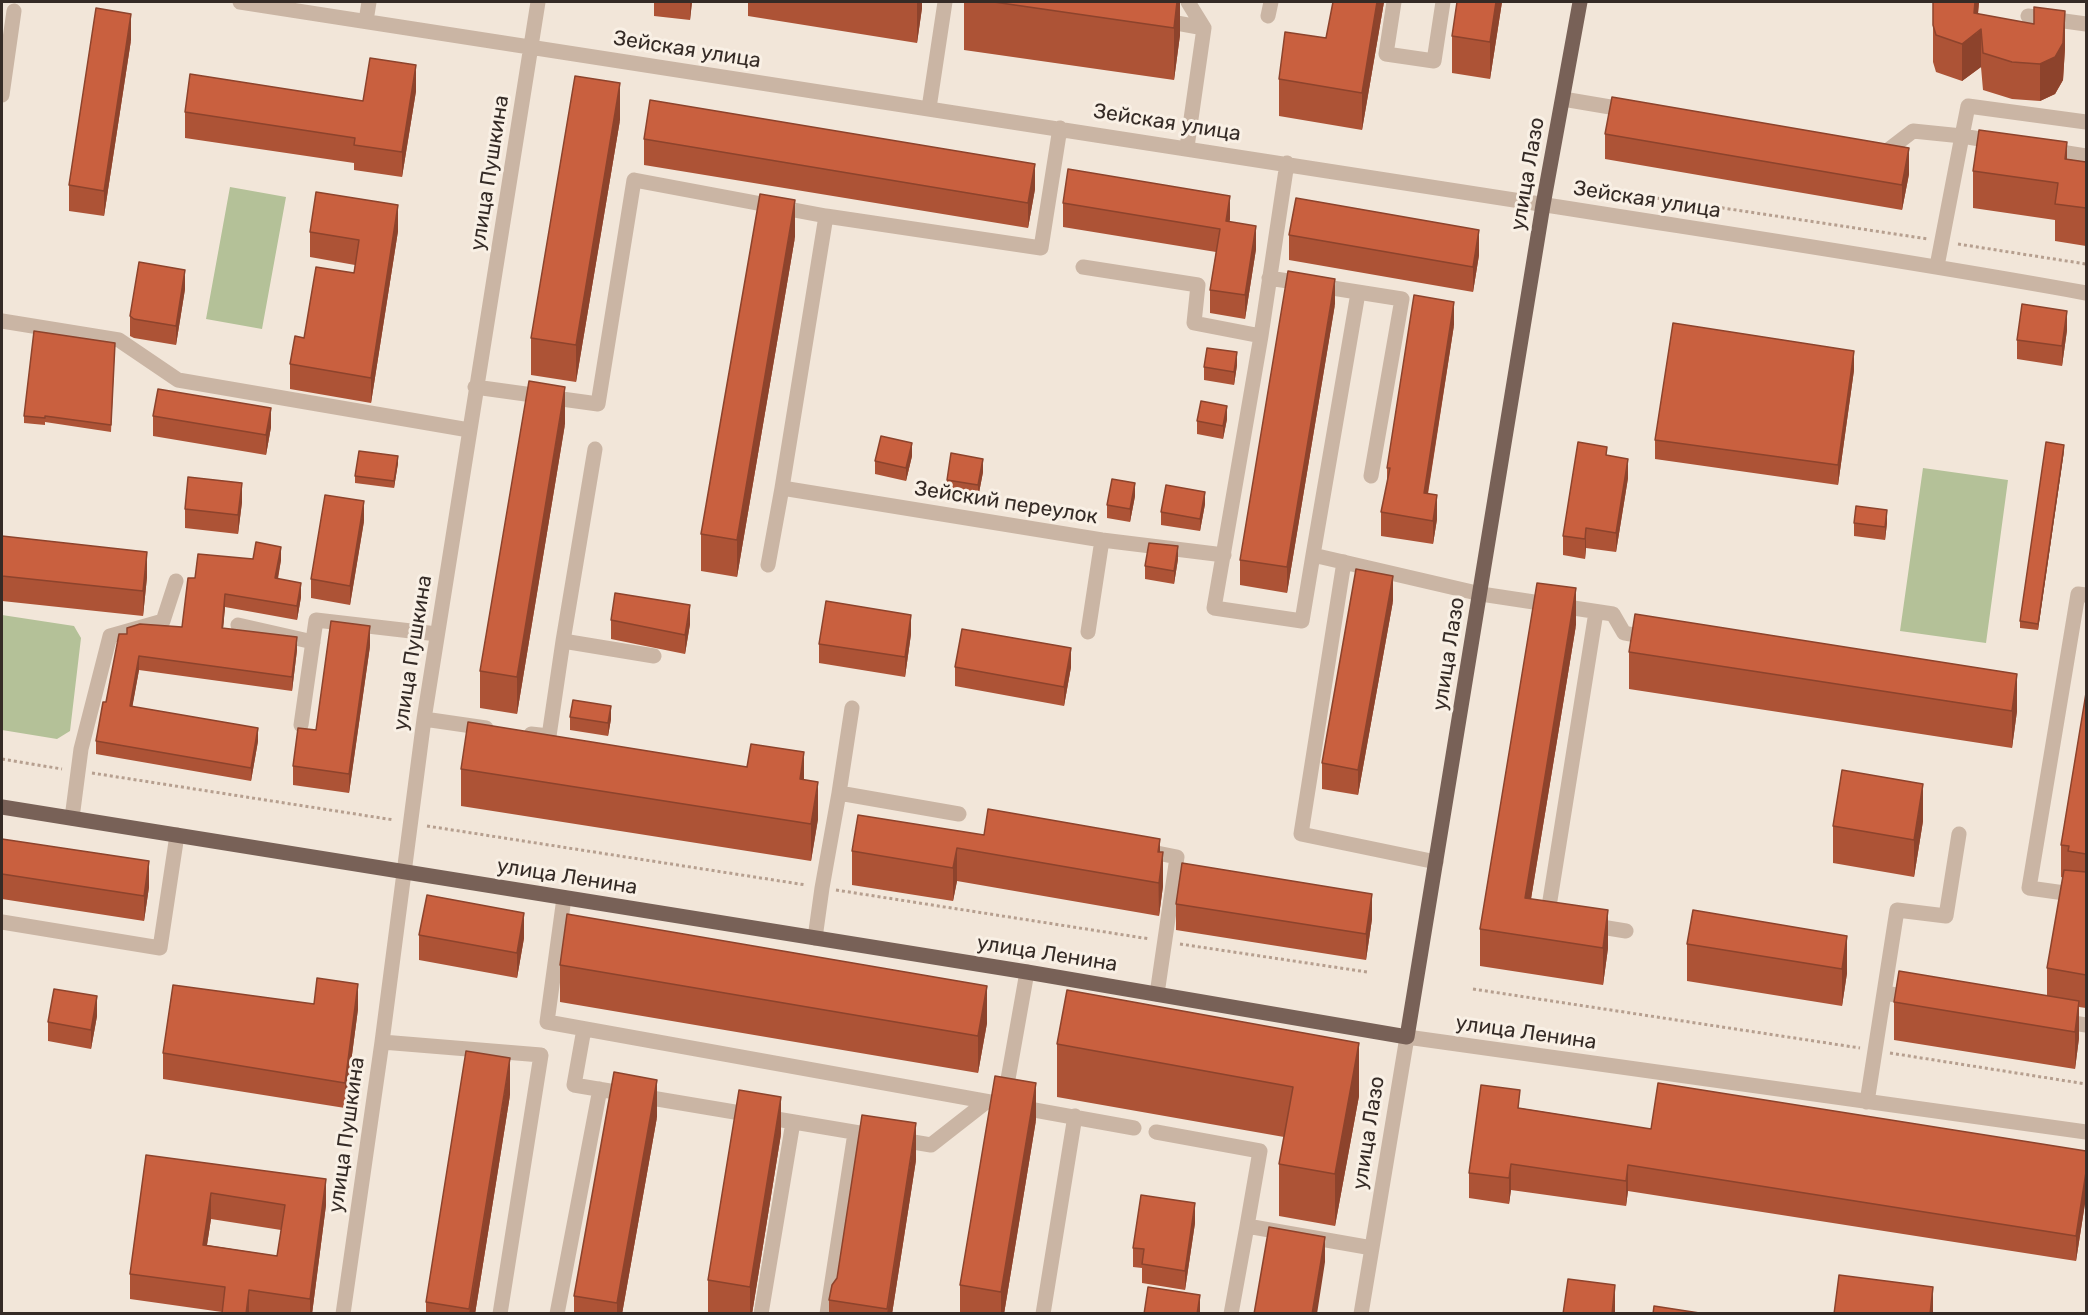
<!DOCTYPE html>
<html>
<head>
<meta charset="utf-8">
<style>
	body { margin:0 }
	#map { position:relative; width:2088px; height:1315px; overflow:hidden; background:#f2e6d9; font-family:Rubik,sans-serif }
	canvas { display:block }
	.frame { position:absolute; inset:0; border:3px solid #352b26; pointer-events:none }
</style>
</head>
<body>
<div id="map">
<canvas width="2088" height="1315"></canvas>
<div class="frame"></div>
</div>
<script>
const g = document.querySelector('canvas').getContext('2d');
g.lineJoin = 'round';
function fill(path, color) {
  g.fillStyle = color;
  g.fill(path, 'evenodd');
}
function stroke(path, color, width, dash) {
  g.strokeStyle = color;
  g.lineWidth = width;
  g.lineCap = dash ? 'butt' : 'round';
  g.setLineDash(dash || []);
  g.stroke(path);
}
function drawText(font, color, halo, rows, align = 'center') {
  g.font = font + ' Rubik,sans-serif';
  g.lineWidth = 6;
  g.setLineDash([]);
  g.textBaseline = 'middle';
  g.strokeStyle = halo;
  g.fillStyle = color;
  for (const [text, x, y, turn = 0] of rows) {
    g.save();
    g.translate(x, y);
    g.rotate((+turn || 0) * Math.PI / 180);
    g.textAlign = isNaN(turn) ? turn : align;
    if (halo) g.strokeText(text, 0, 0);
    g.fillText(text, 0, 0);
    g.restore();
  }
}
fill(new Path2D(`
	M230,187L286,197L262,329L206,319Z
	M1923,468L2008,480L1986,643L1900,631Z
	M2,615L74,626L81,638L70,731L57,739L2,730Z`), '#b4c198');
stroke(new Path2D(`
	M1597,189L1928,239
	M1958,244L2086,264
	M2,759L62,769
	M92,773L394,820
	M427,826L806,885
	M836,890L1150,939
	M1180,944L1367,972
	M1473,989L1860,1048
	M1890,1053L2086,1084`), '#b69f8f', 3, [3, 3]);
stroke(new Path2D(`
	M240,2C673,70 1107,136 1540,204C1722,233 1905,260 2086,293
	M1188,2L1204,28
	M1394,2L1386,54L1434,61L1443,2
	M1268,16L1271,2
	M2028,16L2086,24
	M1160,20L1204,28L1187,147
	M366,21L369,2
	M2,95L14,11
	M1563,99L1628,110
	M929,108L945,2
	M1998,142L1962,136L1968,106L2086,122
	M2048,150L2086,156
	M1877,153L1883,154L1913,131L1962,136L1937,266
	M1083,267L1198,285L1194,323L1261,336L1287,163
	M1269,278L1402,299L1371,476
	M2,321L119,340L178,380L469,430
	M1261,336L1214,608L1302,621L1313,555L1481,594L1613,614L1624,633L1651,638
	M475,387L598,404L634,180L826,216L1041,248L1060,128
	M782,488L1102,540L1224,555
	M1313,555L1358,293
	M1344,562L1301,834L1436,862
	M768,565L782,488L826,216
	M2086,595L2078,594L2029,888L2086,896
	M238,625L313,642
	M1088,632L1102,540
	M563,641L595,449
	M424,719L486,728
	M301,725L316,620L437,634
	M531,734L549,736L563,641L654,656
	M839,793L852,708
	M72,818L81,749L110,636L163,621L176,581
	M1142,850L1177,857L1157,994
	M564,898L547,1022L1134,1128
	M1547,919L1596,612
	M2,922L160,948L177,835
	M1589,925L1626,931
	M815,938L822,888L839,793L959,814
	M1884,993L1897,910L1946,916L1959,834
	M2060,1021L2086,1025
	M584,1029L574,1085L931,1145L986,1102
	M382,1042L541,1055L500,1314
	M1005,1096L1027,972
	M1867,1102L1884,993L1915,998
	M1156,1132L1260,1151L1247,1226
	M343,1314L382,1042L424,719L538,2
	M557,1314L600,1089
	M761,1314L793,1122
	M827,1314L855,1133
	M1043,1314L1075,1116
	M1231,1314L1247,1226L1372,1248
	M1361,1314L1407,1037L2086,1132`), '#cab5a4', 15);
stroke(new Path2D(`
	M2,807L1027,972L1407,1037L1543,205L1580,2`), '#786157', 15);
fill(new Path2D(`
	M654,2H692L690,20L654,16Z
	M748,2H922V8L917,43L748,16Z
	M964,2H1180V35L1174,80L964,50Z
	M1384,2L1362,130L1279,116V79L1326,38Z
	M1502,2L1490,79L1452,73V36Z
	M1933,2H1979L1978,14L2065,48L2063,80L2055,94L2040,101L2012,99L1983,90L1981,67L1962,81L1936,72L1933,62Z
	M131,40L104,216L69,211V185Z
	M416,91L402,177L354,170V163L185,138V112L363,101Z
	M620,120L576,382L531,375V338Z
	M1605,134L1909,174L1902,210L1605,159Z
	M644,139L1035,189L1028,228L644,165Z
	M2067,159L2086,162V246L2055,241V220L1973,208V171Z
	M1063,203L1230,219L1229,221L1256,249L1245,319L1210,313V290L1216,252L1063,227Z
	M398,231L371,403L290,389V364L354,273L355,265L310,257V232Z
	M1289,235L1479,255L1473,292L1289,260Z
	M795,237L737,577L701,571V534Z
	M185,289L176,345L134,338L130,336V316Z
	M1335,304L1287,593L1240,585V560Z
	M1454,325L1428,494L1437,519L1433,544L1381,536V512L1387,485V468Z
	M2067,330L2062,366L2017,359V340Z
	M115,343L111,432L45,422V425L24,423V416Z
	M1237,365L1234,385L1204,380V367Z
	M1854,370L1838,485L1655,459V440Z
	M153,416L271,427L266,455L153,436Z
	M1227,419L1223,439L1197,434V421Z
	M565,424L517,714L480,708V671Z
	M2064,451L2038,630L2020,628V621Z
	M1607,455L1628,478L1616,552L1586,548L1585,559L1563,555V536Z
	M912,456L906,481L875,474V461Z
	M398,463L394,488L355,483V476Z
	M983,472L978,498L947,492V480Z
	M1135,496L1130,522L1107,518V505Z
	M242,502L238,534L185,528V509Z
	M1205,504L1200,531L1161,525V512Z
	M364,521L350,605L311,598V579Z
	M1854,523H1887L1885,540L1854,536Z
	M2,536L147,577L143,616L2,601Z
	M253,559L281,560L278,579L301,597L297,620L225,607L223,628L297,650L292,691L139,670L132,707L258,741L251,781L96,754V741L106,702L127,634L182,627L195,578Z
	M1178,559L1174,584L1145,579V566Z
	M1393,601L1358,795L1322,789V763Z
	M611,620L690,624L685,654L611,639Z
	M1576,625L1531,899L1608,948L1603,985L1480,966V929Z
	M911,634L905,677L819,663V644Z
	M370,646L349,793L293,785V766Z
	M1629,652L2017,711L2012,748L1629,689Z
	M955,667H1071L1064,706L955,686Z
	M2086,693V1008L2079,1007V1038L2075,1069L1894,1040V1002L2047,995V968L2063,878L2061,877V845Z
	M570,717L611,719L608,736L570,730Z
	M461,769L804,779L818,819L811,861L461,806Z
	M1923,821L1914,877L1833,863V826Z
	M984,835L1160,852L1163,886L1159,916L957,881L953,901L852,885V851Z
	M2,839L149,887L144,921L2,899Z
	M1176,904L1372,919L1366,960L1176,930Z
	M419,935L524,938L517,978L419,960Z
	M1847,936V973L1842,1006L1687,981V944Z
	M560,965L987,1023L978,1073L560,1002Z
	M314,1004L358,1009L345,1108L163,1079V1053Z
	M97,1016L91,1049L48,1041V1022Z
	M1057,1044L1359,1096L1335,1226L1279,1216V1164L1284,1137L1057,1097Z
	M510,1095L475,1314H426V1302Z
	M1520,1108L1651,1129L2086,1151V1197L2076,1261L1628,1191L1626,1206L1511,1190L1509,1204L1469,1198V1173Z
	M657,1117L622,1314H574V1296Z
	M1036,1120L1004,1314H960V1285Z
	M781,1134L752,1314H708V1280Z
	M146,1155L326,1205L312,1314H222V1312L130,1299V1274ZM211,1219L281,1230L277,1256L207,1245Z
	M916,1160L892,1314H829V1300L837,1278Z
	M1195,1223L1185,1290L1142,1283V1268L1133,1267V1248Z`), '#ad5336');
fill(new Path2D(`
	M690,2H692L690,20Z
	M917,2H922V8L917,43Z
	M1177,2H1180V35L1174,80V28Z
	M1377,2H1384L1362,130V93Z
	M1496,2H1502L1490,79V42Z
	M1975,2H1979L1976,34L1981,29V67L1962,81V44L1974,13Z
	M2065,11V48L2063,80L2055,94L2040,101V64Z
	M131,14V40L104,216V191Z
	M416,65V91L402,177V152Z
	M620,83V120L576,382V345Z
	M2067,142V180L2065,159Z
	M1909,148V174L1902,210V185Z
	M1035,164V189L1028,228V203Z
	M1230,196V219L1226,244V221Z
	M795,200V237L737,577V540Z
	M398,205V231L371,403V378Z
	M1256,226V249L1245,319V295Z
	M1479,230V255L1473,292V267Z
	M185,270V289L176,345V326Z
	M1335,279V304L1287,593V567Z
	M1454,302V325L1424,517V493Z
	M2067,311V330L2062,366V346Z
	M1854,351V370L1838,485V465Z
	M1237,352V365L1234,385V372Z
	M565,387V424L517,714V677Z
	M1227,406V419L1223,439V426Z
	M271,408V427L266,455V435Z
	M912,443V456L906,481V468Z
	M2064,445V451L2038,630V624Z
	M398,456V463L394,488V481Z
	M983,459V472L978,498V485Z
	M1628,459V478L1616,552V533Z
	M242,483V502L238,534V515Z
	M1135,483V496L1130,522V509Z
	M1205,492V504L1200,531V519Z
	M1437,495V519L1433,544V521Z
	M364,501V521L350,605V586Z
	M1887,510V523L1885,540V527Z
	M1586,528V548L1585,559V539Z
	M1178,546V559L1174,584V571Z
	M281,547V560L275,592V578Z
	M147,552V577L143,616V591Z
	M1393,576V601L1358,795V770Z
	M301,583V597L297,620V606Z
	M1576,588V625L1525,935V898Z
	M225,594V607L222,641V628Z
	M690,605V624L685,654V635Z
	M911,615V634L905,677V657Z
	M370,626V646L349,793V774Z
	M297,637V650L292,691V677Z
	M1071,648V667L1064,706V687Z
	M139,656V670L130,720V706Z
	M2017,674V711L2012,748V711Z
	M611,706V719L608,736V723Z
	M258,728V741L251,781V768Z
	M804,752V789L800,779Z
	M818,782V819L811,861V824Z
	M1923,784V821L1914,877V840Z
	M1160,839V870L1163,852V886L1159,916L1158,852Z
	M957,848V881L953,901V868Z
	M149,861V887L144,921V896Z
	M1372,894V919L1366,960V934Z
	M1608,910V948L1603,985V948Z
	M524,913V938L517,978V953Z
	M1847,936V973L1842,1006V969Z
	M358,984V1009L345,1108V1083Z
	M987,986V1023L978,1073V1036Z
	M97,996V1016L91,1049V1030Z
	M2079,1001V1038L2075,1069V1032Z
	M1359,1043V1096L1335,1226V1174Z
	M510,1058V1095L475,1314H469Z
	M657,1080V1117L622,1314H617V1303Z
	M1036,1083V1120L1004,1314H1001V1292Z
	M781,1097V1134L752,1314H750V1287Z
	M916,1123V1160L892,1314H887Z
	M1511,1164V1190L1509,1204V1178Z
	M1628,1165V1191L1626,1206V1181Z
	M2086,1172V1197L2076,1261V1236Z
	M326,1179V1205L312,1314H310V1299Z
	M211,1193V1219L203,1270V1245Z
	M1195,1203V1223L1185,1290V1271Z
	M1325,1237V1262L1317,1314H1312Z
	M1615,1285V1314H1612Z
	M1933,1287V1314H1930Z
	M249,1290V1314H246Z
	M1200,1295V1314H1197Z`), '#8d432c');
const building = new Path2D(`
	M994,2H1177L1174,28Z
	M1333,2H1377L1362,93L1279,79L1285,32L1326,38Z
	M1457,2H1496L1490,42L1452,36Z
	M1933,2H1975L1974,13L2034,24V7L2065,11L2063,43L2055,57L2040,64L2012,62L1983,53L1981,29L1962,44L1936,35L1933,25Z
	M96,8L131,14L104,191L69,185Z
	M370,58L416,65L402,152L354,145L355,138L185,112L190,74L363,101Z
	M575,76L620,83L576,345L531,338Z
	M1612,97L1909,148L1902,185L1605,134Z
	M650,100L1035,164L1028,203L644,139Z
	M1979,130L2067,142L2065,159L2086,162V208L2055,204L2058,183L1973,171Z
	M1068,169L1230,196L1226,221L1256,226L1245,295L1210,290L1220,229L1063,203Z
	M316,192L398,205L371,378L290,364L295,336L304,338L316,267L354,273L359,240L310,232Z
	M760,194L795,200L737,540L701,534Z
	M1296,198L1479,230L1473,267L1289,235Z
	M139,262L185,270L176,326L134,319L130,316Z
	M1288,271L1335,279L1287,567L1240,560Z
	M1414,295L1454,302L1424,493L1437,495L1433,521L1381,512L1390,468H1387Z
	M2022,304L2067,311L2062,346L2017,340Z
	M1673,323L1854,351L1838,465L1655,440Z
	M34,331L115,343L111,425L45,416V418L24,416Z
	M1207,348L1237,352L1234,372L1204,367Z
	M529,381L565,387L517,677L480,671Z
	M158,389L271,408L266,435L153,416Z
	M1201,401L1227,406L1223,426L1197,421Z
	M881,436L912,443L906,468L875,461Z
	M1578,442L1607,447L1606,455L1628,459L1616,533L1586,528L1585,539L1563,536Z
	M2046,442L2064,445L2038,624L2020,621Z
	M359,451L398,456L394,481L355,476Z
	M951,453L983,459L978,485L947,480Z
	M188,477L242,483L238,515L185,509Z
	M1112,479L1135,483L1130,509L1107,505Z
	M1166,485L1205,492L1200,519L1161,512Z
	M325,495L364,501L350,586L311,579Z
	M1856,506L1887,510L1885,527L1854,523Z
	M2,536L147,552L143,591L2,576Z
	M256,542L281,547L275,578L301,583L297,606L225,594L222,628L297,637L292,677L139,656L130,706L258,728L251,768L96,741L103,702H106L119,634H127V628L140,624L182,627L188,578H195L198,554L253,559Z
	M1149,543L1178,546L1174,571L1145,566Z
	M1356,569L1393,576L1358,770L1322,763Z
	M1537,583L1576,588L1525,898L1608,910L1603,948L1480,929Z
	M615,593L690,605L685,635L611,620Z
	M826,601L911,615L905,657L819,644Z
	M1635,614L2017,674L2012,711L1629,652Z
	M331,621L370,626L349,774L293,766L298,728L316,730Z
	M962,629L1071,648L1064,687L955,667Z
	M2086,693V854L2068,851L2069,846L2061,845Z
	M573,700L611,706L608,723L570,717Z
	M468,722L747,767L751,744L804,752L800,779L818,782L811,824L461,769Z
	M1842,770L1923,784L1914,840L1833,826Z
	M988,809L1160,839L1158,852H1163L1159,883L957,848L953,868L852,851L858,815L984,835Z
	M2,839L149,861L144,896L2,874Z
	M1182,863L1372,894L1366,934L1176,904Z
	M2064,870L2086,872V975L2047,968Z
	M427,895L524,913L517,953L419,935Z
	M1693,910L1847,936L1842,969L1687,944Z
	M567,914L987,986L978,1036L560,965Z
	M1899,971L2079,1001L2075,1032L1894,1002Z
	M317,978L358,984L345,1083L163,1053L173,985L314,1004Z
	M54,989L97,996L91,1030L48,1022Z
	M1067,990L1359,1043L1335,1174L1279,1164L1293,1087L1057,1044Z
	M466,1051L510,1058L469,1309L426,1302Z
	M614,1072L657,1080L617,1303L574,1296Z
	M995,1076L1036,1083L1001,1292L960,1285Z
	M1658,1083L2086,1151V1172L2076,1236L1628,1165L1626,1181L1511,1164L1509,1178L1469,1173L1481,1085L1520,1090L1518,1108L1651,1129Z
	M739,1090L781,1097L750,1287L708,1280Z
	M862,1115L916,1123L887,1309L829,1300L832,1285L837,1278Z
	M146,1155L326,1179L310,1299L249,1290L246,1314H222L225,1287L130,1274ZM211,1193L285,1205L277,1256L203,1245Z
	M1141,1195L1195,1203L1185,1271L1142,1264L1144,1249L1133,1248Z
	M1269,1227L1325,1237L1312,1314H1254Z
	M1839,1275L1933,1287L1930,1314H1834Z
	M1568,1279L1615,1285L1612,1314H1563Z
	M1148,1287L1200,1295L1197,1314H1144Z
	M1654,1306L1706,1314H1653Z`);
fill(building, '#c9603f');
stroke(building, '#8d432c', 1.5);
drawText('21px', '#352b26', '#f9f0e5', [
	["Зейская улица",687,50,9],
	["Зейская улица",1167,123,9],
	["улица Пушкина",490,173,-81],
	["улица Лазо",1528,174,-80],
	["Зейская улица",1647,200,9],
	["Зейский переулок",1006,503,9],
	["улица Пушкина",413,653,-81],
	["улица Лазо",1449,654,-81],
	["улица Ленина",567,877,9],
	["улица Ленина",1047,954,9],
	["улица Ленина",1526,1033,8],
	["улица Лазо",1369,1133,-81],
	["улица Пушкина",347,1135,-82]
]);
</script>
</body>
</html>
